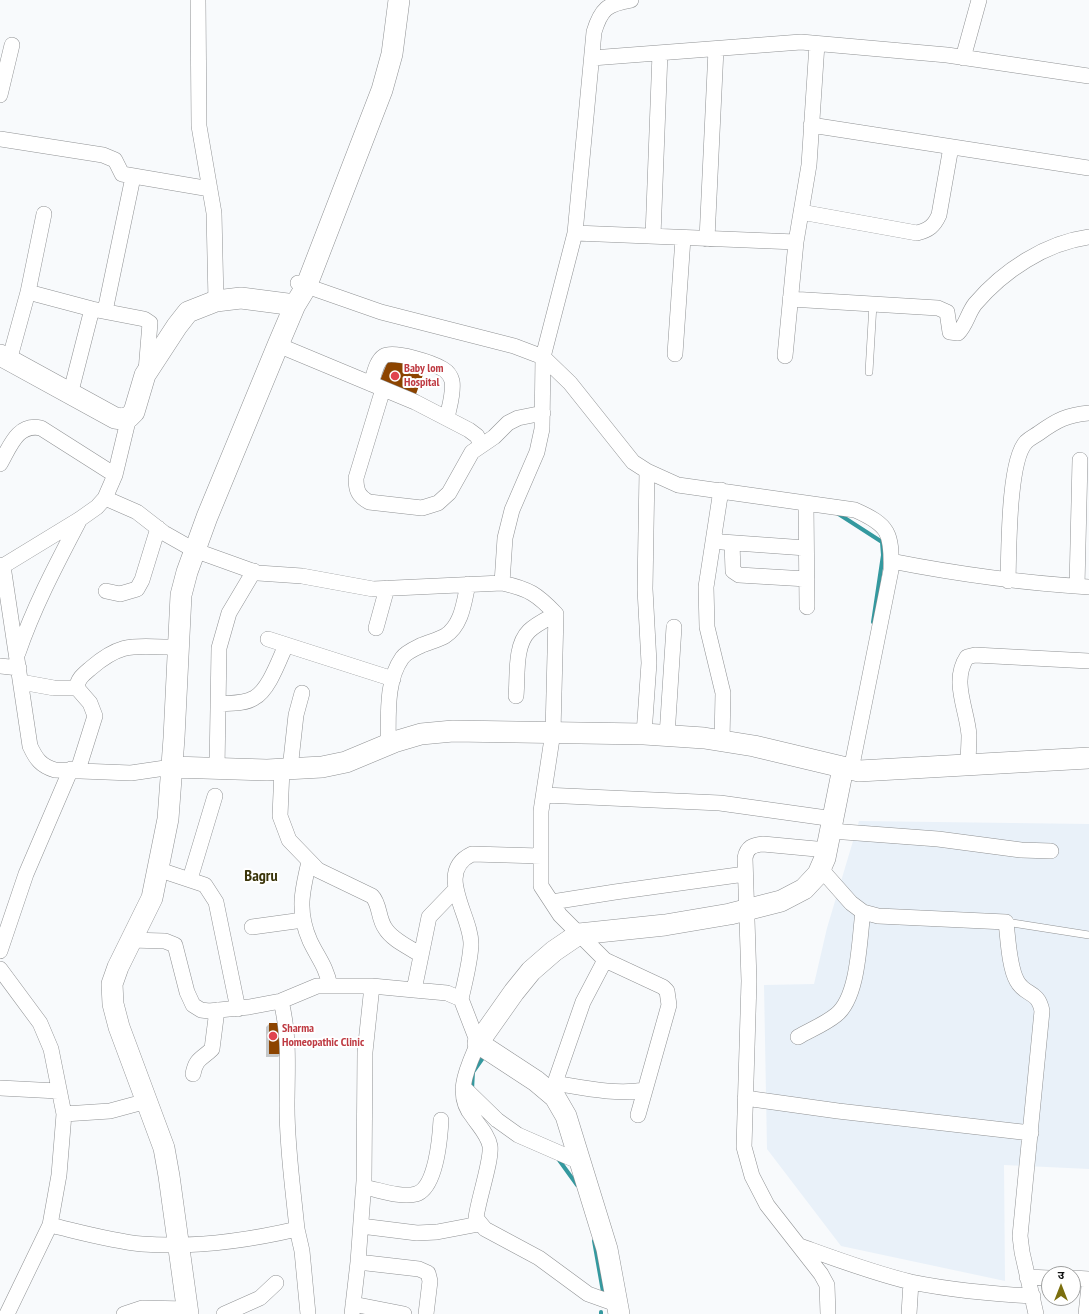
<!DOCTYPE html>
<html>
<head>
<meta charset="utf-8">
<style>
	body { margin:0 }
	#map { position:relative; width:1089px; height:1314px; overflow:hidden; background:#f8fafc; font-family:"PT Sans Narrow","Noto Sans Devanagari",sans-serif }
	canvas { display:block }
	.north { position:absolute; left:1041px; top:1266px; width:40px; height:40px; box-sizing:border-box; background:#fff; border:1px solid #9fa0a0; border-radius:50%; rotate:0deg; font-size:11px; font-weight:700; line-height:16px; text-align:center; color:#101111 }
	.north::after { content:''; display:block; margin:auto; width:14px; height:18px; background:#7b6f0e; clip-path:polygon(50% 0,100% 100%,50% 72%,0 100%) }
</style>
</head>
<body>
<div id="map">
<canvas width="1089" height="1314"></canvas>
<div class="north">उ</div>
</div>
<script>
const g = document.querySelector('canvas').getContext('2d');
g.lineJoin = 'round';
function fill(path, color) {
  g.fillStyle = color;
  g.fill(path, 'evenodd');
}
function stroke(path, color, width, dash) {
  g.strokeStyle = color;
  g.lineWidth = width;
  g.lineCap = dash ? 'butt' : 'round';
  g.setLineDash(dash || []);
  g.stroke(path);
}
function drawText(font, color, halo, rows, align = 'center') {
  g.font = font + ' "PT Sans Narrow",sans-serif';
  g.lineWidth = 4;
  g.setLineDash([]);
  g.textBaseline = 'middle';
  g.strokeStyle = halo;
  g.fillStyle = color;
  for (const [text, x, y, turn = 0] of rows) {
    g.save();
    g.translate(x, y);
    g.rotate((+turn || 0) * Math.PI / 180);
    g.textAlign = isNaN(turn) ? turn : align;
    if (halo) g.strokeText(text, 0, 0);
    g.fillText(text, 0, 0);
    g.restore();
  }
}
fill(new Path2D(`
	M859,821L1089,824V1169L1004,1165L1005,1281L841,1246L767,1149L764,985L814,984L827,928Z`), '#e9f1f9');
fill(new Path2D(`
	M385,362L424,370L375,388Z
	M269,1024L281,1054L278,1057H266V1027Z`), '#0003');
stroke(new Path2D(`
	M837,513L882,542L883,555L873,622
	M472,1090L473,1072L485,1055
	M559,1160L577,1185
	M594,1241L603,1292
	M601,1314V1312`), '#34999f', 4);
fill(new Path2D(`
	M390,356L425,369L415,397L379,383Z
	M269,1023H282V1054H269Z`), '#8c4400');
const lane = new Path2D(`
	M869,372L873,304
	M1006,922L1089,935`);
const street = new Path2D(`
	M198,0L199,126L214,213L216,301
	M592,58L801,42L947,55L1089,76
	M963,58L979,0
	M0,95L12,45
	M811,125L1089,168
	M0,139L103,155L115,160L122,174L210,189
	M801,212L917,233C929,230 934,226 939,215L951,147
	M575,233L796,242L809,165L817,44
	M653,236L660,53
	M707,239L716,49
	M298,283L381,312L514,346L543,357L570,383L633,462L647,471L678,485L855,510C889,525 892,533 891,570L851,770
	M28,292L92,309L144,319L150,323L146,371
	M790,299L938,308L947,312L950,332L958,333C966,325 968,313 975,304C1003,271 1045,243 1089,237
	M105,311L133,177
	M278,345L415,402L469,430L477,436L481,445
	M675,354L683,238
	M785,356L796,242
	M9,361L28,292L44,214
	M371,384C374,375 376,361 384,356C394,350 433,363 443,369C448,372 451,377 452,381C454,393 449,407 447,418
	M383,389L356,478C356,490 358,496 369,502L422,508L438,503L449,493L472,452L494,437L508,423L518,418L543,413
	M70,395L92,309
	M0,464C10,447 17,423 41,428L115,475
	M721,490L706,587L707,627L723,693L722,741
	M105,498L137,512L164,533L194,550L258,573L302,576L373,589L502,583C529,589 537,594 556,614L553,732L541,811V886L560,915L605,960L663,987L667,991L669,1005L638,1115
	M806,503L807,607
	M722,542L806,548
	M732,543L733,571L739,575L807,579
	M891,561C957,574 1022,583 1089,587
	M0,565L3,566L30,746C36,759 41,766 55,770L131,773L172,767
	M3,566L80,519L97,507L105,498L115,475L129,417
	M1008,581C1009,552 1008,461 1026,442C1030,438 1035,436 1039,433C1057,420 1067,415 1089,413
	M502,583L505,538L512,510L537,452L542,429L543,357L575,233L594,32C601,9 607,4 631,0
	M1077,586L1080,460
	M106,591L120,594L137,589L142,580L158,528
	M376,628L387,588
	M268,639L393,679
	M18,653C34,606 57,563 80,519
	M0,666L19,668
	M21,682L54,688H77
	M516,696C518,677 514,646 529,631C536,624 547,619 556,614
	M218,704C229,703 245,704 254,698C269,690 279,660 286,645
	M644,734L649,663L645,589L647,471
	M667,736L674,627
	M388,745C389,717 385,682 402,658C406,652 416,648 422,645C429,642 438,640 445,636C462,625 464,602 468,584
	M968,766C968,756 969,745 969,735C967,709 951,681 967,657L975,655L1089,661
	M217,769L219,648L229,613L254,571
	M282,769L280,816L289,840L318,870L372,896C380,904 378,918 385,928C392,940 409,947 421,955
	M290,769L296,715L302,693
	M78,770L95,716L90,703L77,688C77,679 84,674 91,668C125,639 137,648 178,647
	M544,795L720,803L834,819
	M831,831L938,839L1021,850L1051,851
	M827,850L763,844C753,845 747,847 745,858L749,981L744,1147L752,1176L767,1205L821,1274L827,1285L828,1314
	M309,862C302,891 297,912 310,941C318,958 326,966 330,986
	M820,868L851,903L863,912L878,916L1006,922C1008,938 1009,967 1017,981C1025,996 1038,990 1042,1011L1020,1236L1022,1252L1036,1314
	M157,869L205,885L216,902L238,1009
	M190,879L215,796
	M552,902L615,892L745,874
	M252,927L303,920
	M130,940L165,941L175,945L187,992L193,1005L201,1010L209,1011L249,1007L281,1001L317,986H372L414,990L447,993L461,999L478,1043C468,1067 453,1094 473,1117C479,1126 488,1135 490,1146C492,1160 478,1200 476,1218L485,1229L539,1258L588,1294L616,1304
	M0,951L26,874L71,769
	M0,969L40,1023L51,1049L64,1114L59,1175L50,1225L7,1314
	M414,990L429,917L455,890
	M461,999C465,981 470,963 471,945C472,916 434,872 472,854L541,856
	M798,1037C810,1030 825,1024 836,1015C859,997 859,940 863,912
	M193,1074C196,1058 202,1059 212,1049L217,1010
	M554,1083C585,1088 615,1095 645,1090
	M463,1087L497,1120L518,1135L580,1162
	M0,1088L58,1091
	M551,1094L583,1002L605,960
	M745,1098L838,1111L1031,1133
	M64,1114L110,1111L147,1101
	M364,1187C380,1190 400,1198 416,1194C436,1188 440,1138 441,1120
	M50,1225C80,1232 111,1241 142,1244C195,1248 246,1241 297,1229C293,1188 287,1148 287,1107C287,1070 290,1037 281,1001
	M361,1226L417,1233L437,1232L479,1224
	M297,1229L302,1251L308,1314
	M800,1246C836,1259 873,1273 911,1282C951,1290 992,1294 1033,1296
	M358,1262L419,1269L428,1273L430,1281L426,1314
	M1027,1277L1049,1278
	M1073,1278L1089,1279
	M353,1304L404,1314
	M124,1314L142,1308L187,1309
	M224,1314L260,1298L276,1283
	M352,1314L358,1262L364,1181L365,1052L372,986
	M909,1314L911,1282
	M1086,1314L1089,1286`);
const secondary = new Path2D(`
	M0,355L115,418L122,419L129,417L134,412L145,375L177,326L188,312L216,301L241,298L295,305
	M172,767L267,770L322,767L346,762L394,742L421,734L453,731L644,734L704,738L754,746L859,771L1089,758
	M188,1314L169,1176L164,1148L119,1027L113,1004L112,984L118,967L152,898L168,819L174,738L181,595L187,572L207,517L278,345L295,305L306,287L382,90L392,54L399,0
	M619,1314L607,1249L566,1116L555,1097L536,1081L478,1043L514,992L531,971L554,951L579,934L665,925L730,914L781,901L804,889L818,874L825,858L843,768`);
stroke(lane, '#909294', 8);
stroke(street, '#909294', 16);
stroke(secondary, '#909294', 22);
stroke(lane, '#fff', 7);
stroke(street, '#fff', 15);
stroke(secondary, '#fff', 21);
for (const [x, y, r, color] of [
	[395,376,5,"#e0444e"],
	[273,1036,5,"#e0444e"]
]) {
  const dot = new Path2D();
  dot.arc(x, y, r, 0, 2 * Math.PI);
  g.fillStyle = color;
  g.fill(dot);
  stroke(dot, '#fff', 1.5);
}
drawText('bold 12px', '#be3a42', '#fff', [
	["Baby lom",404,369],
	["Hospital",404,383],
	["Sharma",282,1029],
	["Homeopathic Clinic",282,1043]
], 'left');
drawText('bold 16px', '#3a3409', '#fff', [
	["Bagru",261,876]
]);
</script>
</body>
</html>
